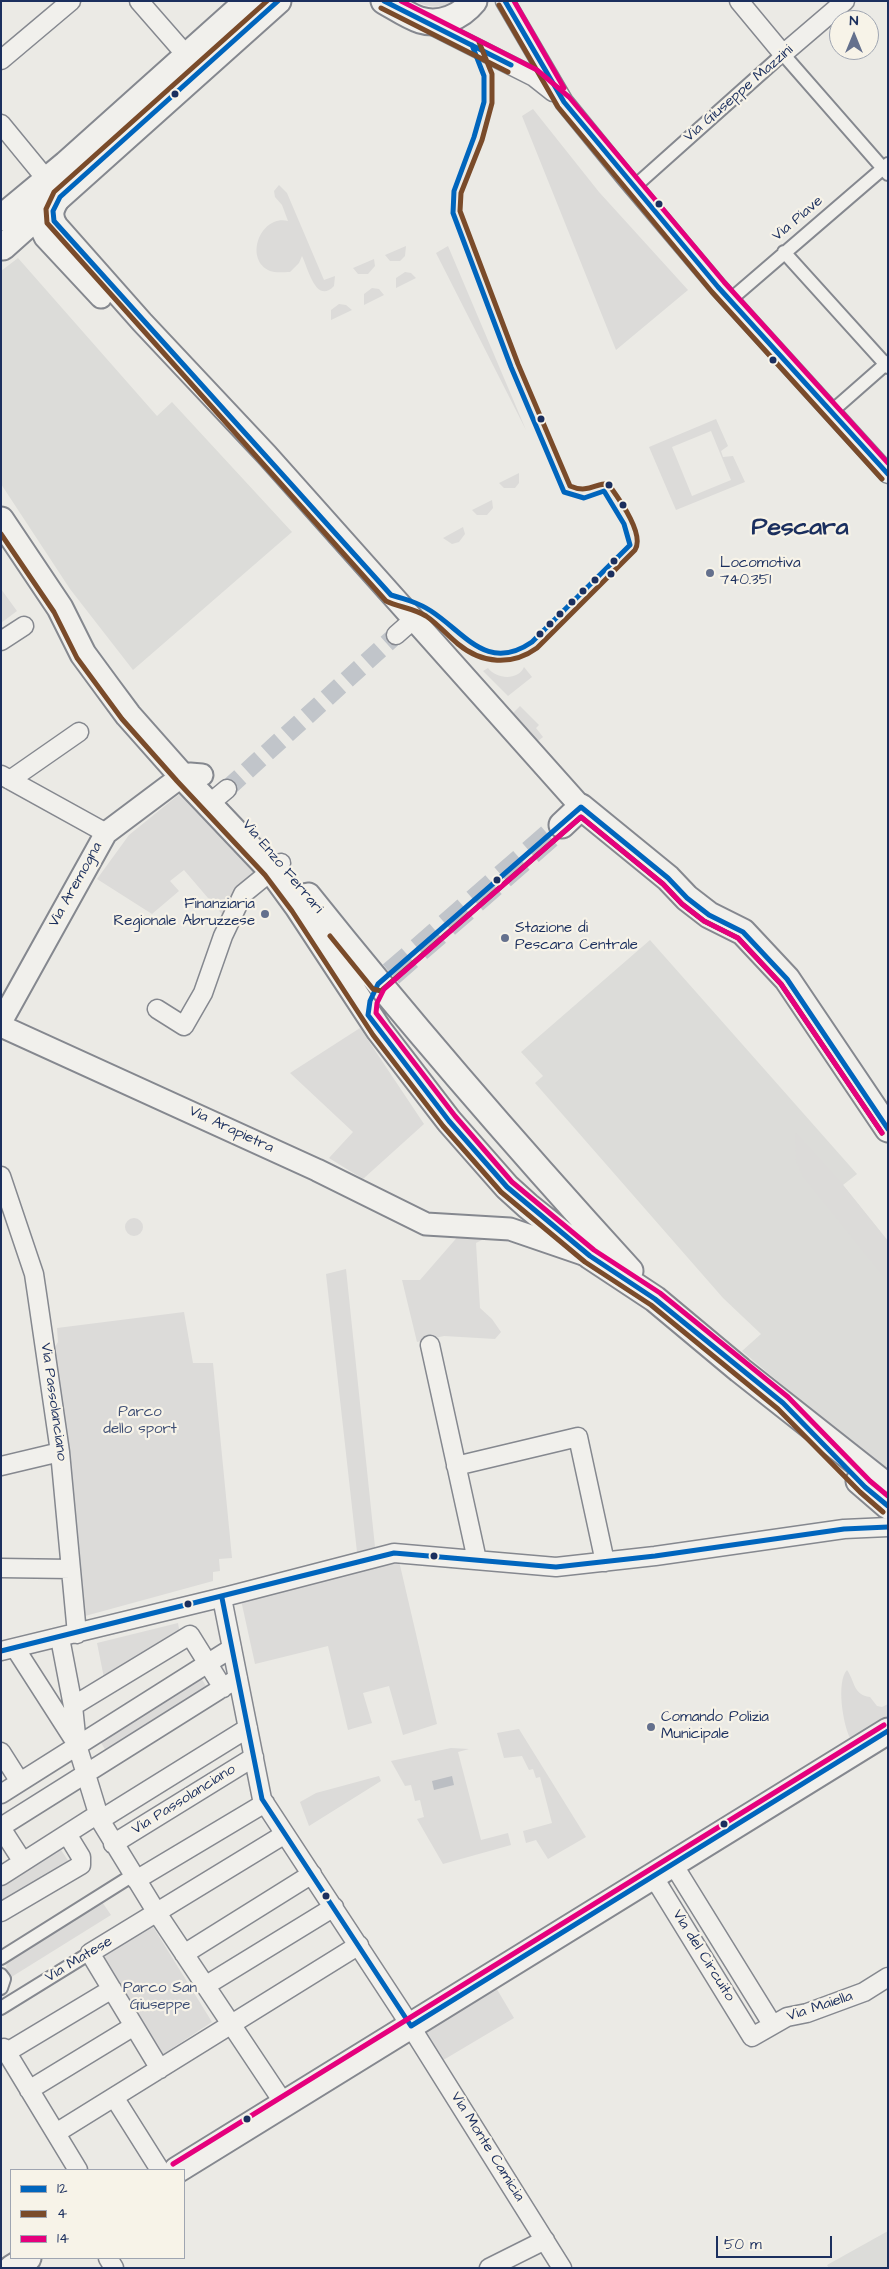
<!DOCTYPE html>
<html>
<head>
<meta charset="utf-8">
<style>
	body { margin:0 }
	#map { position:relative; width:889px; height:2269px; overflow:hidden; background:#ebeae5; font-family:"Architects Daughter",sans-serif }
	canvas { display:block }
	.frame { position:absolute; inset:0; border:2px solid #1b2f5e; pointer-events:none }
	.legend { position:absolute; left:10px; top:2169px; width:175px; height:90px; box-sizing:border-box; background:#f7f3e8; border:1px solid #9fa5b1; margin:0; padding:6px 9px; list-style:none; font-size:15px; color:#1b2f5e }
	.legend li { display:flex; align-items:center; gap:10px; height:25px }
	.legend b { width:25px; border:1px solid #9fa5b1 }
	.north { position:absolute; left:829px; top:10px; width:50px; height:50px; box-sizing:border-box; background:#f7f3e8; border:1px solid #9fa5b1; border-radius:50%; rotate:0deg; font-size:14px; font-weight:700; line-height:20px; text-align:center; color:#1b2f5e }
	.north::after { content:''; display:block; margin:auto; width:18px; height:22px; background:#64708d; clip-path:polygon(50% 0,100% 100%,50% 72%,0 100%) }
	.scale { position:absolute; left:716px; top:2236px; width:116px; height:22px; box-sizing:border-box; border:2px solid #1b2f5e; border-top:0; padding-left:6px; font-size:15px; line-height:18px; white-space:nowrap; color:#1b2f5e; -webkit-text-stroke:4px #f7f3e8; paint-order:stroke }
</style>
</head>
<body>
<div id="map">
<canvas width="889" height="2269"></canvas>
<div class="frame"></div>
<ul class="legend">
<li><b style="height:6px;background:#0065bd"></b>12</li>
<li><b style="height:6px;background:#7a4b2a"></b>4</li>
<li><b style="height:6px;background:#e5007d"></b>14</li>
</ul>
<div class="north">N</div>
<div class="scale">50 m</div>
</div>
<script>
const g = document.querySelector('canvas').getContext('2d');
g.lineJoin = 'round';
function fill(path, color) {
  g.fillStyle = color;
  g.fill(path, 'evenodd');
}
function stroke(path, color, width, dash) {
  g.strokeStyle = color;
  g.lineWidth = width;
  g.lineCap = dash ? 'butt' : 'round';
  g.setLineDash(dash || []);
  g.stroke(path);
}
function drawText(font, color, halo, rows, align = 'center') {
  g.font = font + ' "Architects Daughter",sans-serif';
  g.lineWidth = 4.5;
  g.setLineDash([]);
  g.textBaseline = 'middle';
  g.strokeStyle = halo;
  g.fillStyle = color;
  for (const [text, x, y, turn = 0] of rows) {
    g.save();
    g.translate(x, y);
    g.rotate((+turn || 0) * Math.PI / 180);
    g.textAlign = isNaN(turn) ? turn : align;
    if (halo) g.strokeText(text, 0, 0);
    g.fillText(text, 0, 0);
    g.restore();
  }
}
fill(new Path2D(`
	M18,258L157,416L172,402L292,532L133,670L70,589L1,484V271Z
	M650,940L857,1174L843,1185L888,1241V1474L742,1351L761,1334L723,1298L535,1083L543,1076L521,1052Z
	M888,2231V2268H829L827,2265Z`), '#dcdcd9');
fill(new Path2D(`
	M415,1H457C445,9 428,8 415,1Z
	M533,109L599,192L688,290L616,350L522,116Z
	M279,185L287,193L324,280L335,276L334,286C316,305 308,268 302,256L299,263L290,272C284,272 275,273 270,271C243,259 261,214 288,221L282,205L275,197L274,191Z
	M406,246L405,256L400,261H390L385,255Z
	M448,246L526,430L436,253Z
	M374,259L375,266L368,274H358L353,268Z
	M405,272L411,273L416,278L396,288V278Z
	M372,288L379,289L384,295L364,305V294Z
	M339,304L346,305L352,310L331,320V310Z
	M716,419L728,446L721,451L723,457L733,456L745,482L676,510L649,447ZM711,431L731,480L692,496L672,447Z
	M519,473V483L515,488H504L499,483Z
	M492,500L493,508L487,515H477L472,510Z
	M463,527L465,534L459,542L452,544L443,538Z
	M1,589L17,611L1,623Z
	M524,667L532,677L508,696L483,671L488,668C496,679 518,681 524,667Z
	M520,706L539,725L536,728L543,737L537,742L513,713Z
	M182,792L260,873L226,919L184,870L170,881L179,891L152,914L97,879L129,835Z
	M360,1028L424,1124L363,1179L329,1158L353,1132L290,1073Z
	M795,1132L843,1185L888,1241V1282L802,1175L796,1161Z
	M125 1227a9 9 0 1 1 18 0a9 9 0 1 1-18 0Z
	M460,1234L479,1236L484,1239L476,1243L480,1308L492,1319L501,1332L495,1339L444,1336L417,1342L402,1280H420Z
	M346,1269L375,1547L357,1552L326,1274Z
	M184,1312L193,1363H213L232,1558L219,1559L220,1571L213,1572V1581L85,1616L53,1350L58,1342L57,1328Z
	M399,1561L437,1724L403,1735L389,1686L363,1693L372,1723L348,1730L328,1646L255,1664L241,1600Z
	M178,1623L180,1634L104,1678L97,1643Z
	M847,1670C855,1681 853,1695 870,1697L877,1706L882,1707L888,1704V1718L854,1737L850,1738C843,1724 836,1682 847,1670Z
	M201,1678L210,1692L109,1756L100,1741Z
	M519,1729L586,1837L548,1859L536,1840L526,1843L523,1831L552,1823L540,1777L536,1778L533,1769L529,1770L522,1756L504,1758L497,1733Z
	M451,1748L469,1749L458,1752L481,1840L508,1833L511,1845L443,1864L417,1819L424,1817L420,1800L415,1801L411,1785L405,1786L391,1761Z
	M379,1776L381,1781L309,1826L300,1802L316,1793Z
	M59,1847L71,1865L1,1908V1883Z
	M100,1899L111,1915L5,1981L7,1957Z
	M152,1925L212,2022L159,2057L98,1957Z
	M495,1986L514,2018L440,2062L420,2030Z`), '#dcdbd9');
fill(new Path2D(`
	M452,1776L454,1785L434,1790L432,1781Z`), '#bbbec3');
stroke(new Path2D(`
	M227,789L396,635`), '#c1c5ca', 18, [18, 9]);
stroke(new Path2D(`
	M391,974L562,825`), '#c1c5ca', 25, [25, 12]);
const pedestrian = new Path2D(`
	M634,187L783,54L888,174
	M784,252L888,367
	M730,300L888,164
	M831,412L888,362
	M1,1958L133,1875
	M1,1975L4,1979L1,1988
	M1,2008L90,1953`);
const minor = new Path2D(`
	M139,1L187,56
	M505,1L564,102L626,178L718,287L888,474
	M739,1L783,54L845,1
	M425,22L534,77L553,92
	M1,60L71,1
	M1,124L47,180
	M396,635L413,620
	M1,641L24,626
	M1,775L106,833
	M10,780L79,732
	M209,804L227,789
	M157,1009L184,1026L203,993L223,936L243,894L281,863
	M1,1176L34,1274L37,1294L60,1452L77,1634
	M430,1345L477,1560
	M1,1466L60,1452
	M456,1466L578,1437L605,1562
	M1,1568L71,1569
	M222,1598L262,1799L401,2011L562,2268
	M60,1638L73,1706L77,1745L100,1820L157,1913L285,2105
	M15,1648L76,1743
	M1,1651L228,1596L394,1553L556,1567L655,1556L844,1529L888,1527
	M73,1706L190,1635L223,1688
	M1,1752L20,1782
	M1,1794L232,1648
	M100,1820L248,1728
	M1,1827L238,1678
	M1,1828L23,1862
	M113,1844L254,1757
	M673,1864L772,2024
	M1,1876L98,1814
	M653,1876L752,2037L787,2017L807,2013L864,1992L888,1977
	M136,1880L265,1803
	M1,1912L81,1865V1857L67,1834
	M184,1954L312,1874
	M205,1986L334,1907
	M1,2050L4,2048L78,2170
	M7,2052L112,1989
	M160,2069L90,1953L285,1834
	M29,2090L134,2026
	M114,2097L160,2170
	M56,2133L359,1945
	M108,2258L114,2268
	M489,2268L545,2240`);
const tertiary = new Path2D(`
	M60,197C54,207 49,214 57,226L142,322L267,455L581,807
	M36,202V218L45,237L101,297
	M1,1022L106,833L182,776L190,774L202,775
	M1,1026L317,1170L426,1224L510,1229L583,1254`);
const secondary = new Path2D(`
	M384,1C395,7 408,16 420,20C440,26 461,17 474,1
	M1,218L66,164L248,1
	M3,247L278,1
	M1,520L60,608L83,654L108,688L128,715L182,776L271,870L298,907L379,1030L449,1121L507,1187L528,1206L590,1256L655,1299L740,1370L888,1487
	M562,825L581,807L668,878L687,898L709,915L743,932L787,979L888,1129
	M308,896C411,1025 519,1149 630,1271
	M859,1481L888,1506
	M177,2170L888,1731
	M12,2268L28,2258`);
stroke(pedestrian, '#85888f', 16);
stroke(minor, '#85888f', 21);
stroke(tertiary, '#85888f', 25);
stroke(secondary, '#85888f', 29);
stroke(pedestrian, '#f1f0ec', 12);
stroke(minor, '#f1f0ec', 18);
stroke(tertiary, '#f1f0ec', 21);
stroke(secondary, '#f1f0ec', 25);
stroke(new Path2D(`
	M278,1L60,197L53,211L54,221L391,595C405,599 419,603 431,611C465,633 487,673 532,642L630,545L624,524L604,491L584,498L564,492L511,367L453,213L454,191L474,137L484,102V76L472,45
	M384,1L511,65
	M505,1L564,102L718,287L888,474
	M888,1129L787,979L743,932L709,915L687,898L668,878L581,807L378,984L370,1001L368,1015L449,1121L507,1187L590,1256L655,1299L783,1403L865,1487L888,1506
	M222,1598L262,1799L411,2026L888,1731
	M1,1651L394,1553L556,1567L655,1556L844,1529L888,1527`), '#0065bd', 5);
stroke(new Path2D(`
	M267,1L54,192L46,209L47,223L386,601C398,607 413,608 426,616C438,624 447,635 458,644C482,664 512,666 537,648L635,550C645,534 619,499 609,485C598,480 590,495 570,486L518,364L460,211L461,193L482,140L492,103V74L479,42
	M499,5L558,107L712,292L882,479
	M381,8L508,72
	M1,534L54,612L77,658L122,719L177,781L265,875L292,911L373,1035L443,1126L501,1192L585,1262L651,1305L778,1409L860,1492L883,1512
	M330,936L373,989L381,991L581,817L663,884L682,904L704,921L738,938L781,984L882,1133`), '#7a4b2a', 5);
stroke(new Path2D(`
	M401,1L537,70L569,97L724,282L888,463
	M514,1L564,88
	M882,1133L781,984L738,938L704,921L682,904L663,884L581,817L384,989L377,1003L376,1013L455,1116L512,1182L594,1250L660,1293L788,1397L870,1481L888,1496
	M173,2164L884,1725`), '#e5007d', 5);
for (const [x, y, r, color] of [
	[175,94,4.5,"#1b2f5e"],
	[659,204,4.5,"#1b2f5e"],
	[773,360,4.5,"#1b2f5e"],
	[541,419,4.5,"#1b2f5e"],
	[609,485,4.5,"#1b2f5e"],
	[623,505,4.5,"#1b2f5e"],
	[614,561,4.5,"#1b2f5e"],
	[710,573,5,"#64708d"],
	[611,574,4.5,"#1b2f5e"],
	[595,580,4.5,"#1b2f5e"],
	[583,591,4.5,"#1b2f5e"],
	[572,602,4.5,"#1b2f5e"],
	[560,614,4.5,"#1b2f5e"],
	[550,624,4.5,"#1b2f5e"],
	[540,634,4.5,"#1b2f5e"],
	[497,880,4.5,"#1b2f5e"],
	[265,914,5,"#64708d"],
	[505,938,5,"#64708d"],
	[434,1556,4.5,"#1b2f5e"],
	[188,1604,4.5,"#1b2f5e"],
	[651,1727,5,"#64708d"],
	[724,1824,4.5,"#1b2f5e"],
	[326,1896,4.5,"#1b2f5e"],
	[247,2119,4.5,"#1b2f5e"]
]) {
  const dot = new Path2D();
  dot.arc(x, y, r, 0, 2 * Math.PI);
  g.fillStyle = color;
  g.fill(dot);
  stroke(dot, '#f7f3e8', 2);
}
drawText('15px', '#1b2f5e', '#f7f3e8', [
	["Via Giuseppe Mazzini",739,94,-41],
	["Via Piave",798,219,-40],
	["Via Enzo Ferrari",282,867,50],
	["Via Aremogna",76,885,-61],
	["Via Arapietra",231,1130,25],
	["Via Passolanciano",53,1402,82],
	["Via Passolanciano",184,1800,-32],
	["Via del Circuito",703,1956,58],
	["Via Matese",79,1960,-31],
	["Via Maiella",820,2007,-18],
	["Via Monte Camicia",487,2147,58]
]);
drawText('15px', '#1b2f5e', '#f7f3e8', [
	["Locomotiva",720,564],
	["740.351",720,581],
	["Finanziaria",255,905,"right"],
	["Regionale Abruzzese",255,922,"right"],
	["Stazione di",515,929],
	["Pescara Centrale",515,946],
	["Comando Polizia",661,1718],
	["Municipale",661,1735]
], 'left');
drawText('15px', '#3f4f75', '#f7f3e8', [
	["Parco",140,1413],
	["dello sport",140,1430],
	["Parco San",160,1989],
	["Giuseppe",160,2006]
]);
drawText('bold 25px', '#1b2f5e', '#f7f3e8', [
	["Pescara",800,529]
]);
</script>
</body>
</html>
